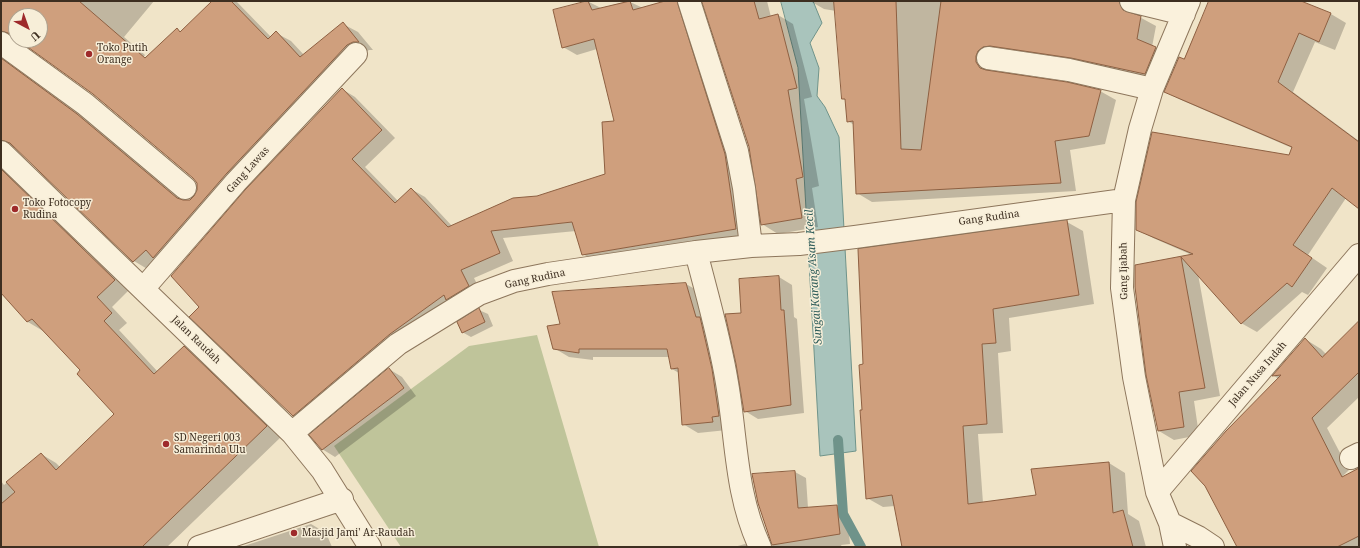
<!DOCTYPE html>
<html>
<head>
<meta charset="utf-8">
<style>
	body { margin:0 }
	#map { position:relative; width:1360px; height:548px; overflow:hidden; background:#f0e4c8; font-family:"Noto Serif",serif }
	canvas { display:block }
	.frame { position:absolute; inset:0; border:2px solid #3d2e20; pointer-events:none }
	.north { position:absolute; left:8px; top:8px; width:40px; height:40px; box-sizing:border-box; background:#f7eed8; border:1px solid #ada18e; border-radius:50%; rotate:139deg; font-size:11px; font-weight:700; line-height:16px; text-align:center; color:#3d2e20 }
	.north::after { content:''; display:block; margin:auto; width:14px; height:18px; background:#9e2a2b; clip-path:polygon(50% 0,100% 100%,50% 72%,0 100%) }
</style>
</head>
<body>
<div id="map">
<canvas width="1360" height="548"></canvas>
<div class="frame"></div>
<div class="north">U</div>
</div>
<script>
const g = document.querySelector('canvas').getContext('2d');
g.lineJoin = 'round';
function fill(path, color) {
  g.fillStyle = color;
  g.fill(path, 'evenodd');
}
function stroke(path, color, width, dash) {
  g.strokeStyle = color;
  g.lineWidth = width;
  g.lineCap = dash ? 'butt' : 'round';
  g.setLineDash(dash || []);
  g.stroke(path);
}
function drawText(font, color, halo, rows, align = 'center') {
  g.font = font + ' "Noto Serif",serif';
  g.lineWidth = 3;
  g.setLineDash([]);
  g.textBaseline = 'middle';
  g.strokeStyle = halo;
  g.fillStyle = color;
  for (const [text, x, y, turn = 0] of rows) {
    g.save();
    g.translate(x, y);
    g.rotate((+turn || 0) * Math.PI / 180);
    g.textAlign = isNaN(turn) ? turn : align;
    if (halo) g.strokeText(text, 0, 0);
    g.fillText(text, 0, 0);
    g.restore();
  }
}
fill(new Path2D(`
	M537,335L599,547H401L334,446L469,346Z`), '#bfc49a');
const water = new Path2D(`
	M781,1H813L822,23L810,43L819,68L817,96L825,107L839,137L856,451L820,456L798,68Z`);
fill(water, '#a9c4bc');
stroke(water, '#6f938a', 1);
fill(new Path2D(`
	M1,1H154L124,37L145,55L124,88L213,1L237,2L271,37L276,33L291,41L304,55L343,24L358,32L373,50H369L362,54L149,270L134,261L16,148H13L130,289L112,307L127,323L119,330L158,372L184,347L199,356L282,436L167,547H1V481L4,485L41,454L56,463L60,467L115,414L82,370L43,331L28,322L1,292ZM16,16H40V40H20L109,103L194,178L198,183V190L196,196L190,201H185L93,124L9,63L5,58L12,40L16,39Z
	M628,1L643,8L669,1H680L690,7L749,236L596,262L583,254L576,231L503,238L513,261L474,278L482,294L307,423L293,415L201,307L342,89L355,97L395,138L365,167L398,201L411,189L425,197L452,226L606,175L615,122L597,49L577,55L563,47L554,11L589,2L601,8Z
	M703,1H767L771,17L778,15L793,24L812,97L804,99L819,186L812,188L818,227L778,234L762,224L750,147Z
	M810,1H1138L1134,7V14L1156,26L1152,47L1171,57L1160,83L991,65V72L1100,91L1116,100L1105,144L1070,150L1076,191L872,202L857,193L854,125L848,121L846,100L843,99L836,11L824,9Z
	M1210,1H1299L1331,14L1346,23L1335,50L1315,42L1293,92L1359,141V208L1346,198L1308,255L1327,268L1308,295L1302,292L1257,332L1241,323L1198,274L1220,396L1194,401L1199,435L1174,440L1159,431L1136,266L1192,255L1153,238L1137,229L1290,156L1292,148L1181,100L1166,92L1184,60Z
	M1067,222L1083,231L1094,304L1009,318L1011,351L998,353L1003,433L978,434L983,503L1038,496L1109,463L1125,473L1128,514L1139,521L1146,547H903L895,506L883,507L867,498L863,411L864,365Z
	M779,277L792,285L794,317L797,319L804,413L758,419L745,411L742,314Z
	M686,284L700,292L727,430L698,433L683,424L679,373L672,369L669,357H593V360L569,357L554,348L562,325Z
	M479,310L488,314L493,326L471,337L462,332Z
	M1359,323V397L1327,428L1349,470L1309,509L1359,480V547H1238L1279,379L1274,376L1305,339L1321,349L1326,354Z
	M389,369L402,377L416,396L335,457L322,449Z
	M795,472L806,478L808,508L837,506L847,512L850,544L841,545L842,547H773L753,475Z
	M311,524L326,533L332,547H241Z
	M745,544L750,547H734Z`), '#0003');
stroke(new Path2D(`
	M838,440L843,514L861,547`), '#6f938a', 10);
const building = new Path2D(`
	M1,1H79L145,58L177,28L180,32L212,1H231L268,39L276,31L300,57L343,22L359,42H353L347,45L227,173L153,258L146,250L133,262L10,143L1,140V58L77,114L177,198L183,200H190L194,196L197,190V183L193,178L93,94L18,40H40V16H16V38L8,33L1,31Z
	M588,1L592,10L630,1L633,10L665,1H677L725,154L736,229L582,255L572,222L491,231L500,253L461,270L469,286L446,300L444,295L390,334L293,416L189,317L199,307L171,276L245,190L342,88L382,130L352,159L395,203L411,188L448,227L513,198L537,196L605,174L602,122L614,121L594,39L562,48L553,10Z
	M702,1H754L759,19L778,14L797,88L788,90L803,177L796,179L802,218L761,225L749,147Z
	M834,1H896L901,149L921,150L941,1H1119L1123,10L1141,16L1137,39L1156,47L1145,74L1071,58L990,46L983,47L978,51L976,56V62L980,68L986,70L1067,82L1101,90L1089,136L1055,141L1061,183L856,194L853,121L847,122L845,99H842Z
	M1209,1H1301L1331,13L1319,42L1299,33L1278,82L1359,142V209L1332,188L1293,245L1312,258L1292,287L1287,283L1241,324L1181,257L1205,388L1179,392L1184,427L1158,431L1146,375L1135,287V265L1193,254L1136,230V202L1152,132L1289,155L1292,147L1164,92L1179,57L1184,59Z
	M1,169L115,280L97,297L112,313L104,321L154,374L184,346L267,426L142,547H1V504L15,492L6,482L41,453L56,470L114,414L77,374L80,370L32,319L27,322L1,293Z
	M1067,220L1079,295L993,309L996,343L982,344L987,424L963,426L968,504L1036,495L1031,469L1109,462L1113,513L1123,510L1133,547H902L892,495L866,499L860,410H862L859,365L863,364L858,249Z
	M779,276L781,310H784L791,405L744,412L736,364L725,314L741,313L739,279Z
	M686,283L696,317H700L712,369L719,416L712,417L713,422L682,425L678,368L671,369L667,349H579V353L553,349L547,326L560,324L552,292Z
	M479,308L485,322L462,333L457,322Z
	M1359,321V372L1312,418L1342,477L1359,468V536L1337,547H1237L1205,486L1191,471L1226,431L1281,375L1272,376L1305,338L1322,357Z
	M389,368L404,388L322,450L309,435Z
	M795,471L798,508L837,505L840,534L772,545L758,503L752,474Z`);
fill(building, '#cf9f7d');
stroke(building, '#8d5f41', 1);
const minor = new Path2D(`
	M689,1L737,151L744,188L751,246
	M1131,1L1184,14
	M1,43L85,104L185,188
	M988,58L1069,70L1152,89
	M1,152L292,433L322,470L370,547
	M696,252C707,295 720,339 727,383C737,440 735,493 760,547
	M143,289L236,182L356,54
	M292,433L398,344L479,294L514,281L548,274L696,252L751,246L799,244L855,237L1124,200
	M1351,458L1359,454
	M1157,492L1359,255
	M1170,523L1198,537L1213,547
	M199,547L342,499
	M1175,547L1170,523L1157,492L1134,377L1122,288L1124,200L1140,129L1152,89L1189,1`);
stroke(minor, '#8d765c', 24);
stroke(minor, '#faf1dc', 22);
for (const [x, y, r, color] of [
	[89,54,4,"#9e2a2b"],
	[15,209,4,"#9e2a2b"],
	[166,444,4,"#9e2a2b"],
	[294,533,4,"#9e2a2b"]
]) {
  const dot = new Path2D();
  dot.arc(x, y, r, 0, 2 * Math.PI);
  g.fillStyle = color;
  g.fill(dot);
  stroke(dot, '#f7eed8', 1.5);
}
drawText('10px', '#3d2e20', '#f7eed8', [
	["Toko Putih",97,48],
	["Orange",97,60],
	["Toko Fotocopy",23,203],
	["Rudina",23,215],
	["SD Negeri 003",174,438],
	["Samarinda Ulu",174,450],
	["Masjid Jami' Ar-Raudah",302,533]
], 'left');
drawText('10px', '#3d2e20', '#f7eed8', [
	["Gang Lawas",248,170,-48],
	["Gang Rudina",989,218,-8],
	["Gang Ijabah",1124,271,-91],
	["Gang Rudina",535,279,-12],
	["Jalan Raudah",196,340,44],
	["Jalan Nusa Indah",1258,374,-49]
]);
drawText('italic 11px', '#2f5d5a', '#f7eed8', [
	["Sungai Karang Asam Kecil",814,277,-94]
]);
</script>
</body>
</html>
